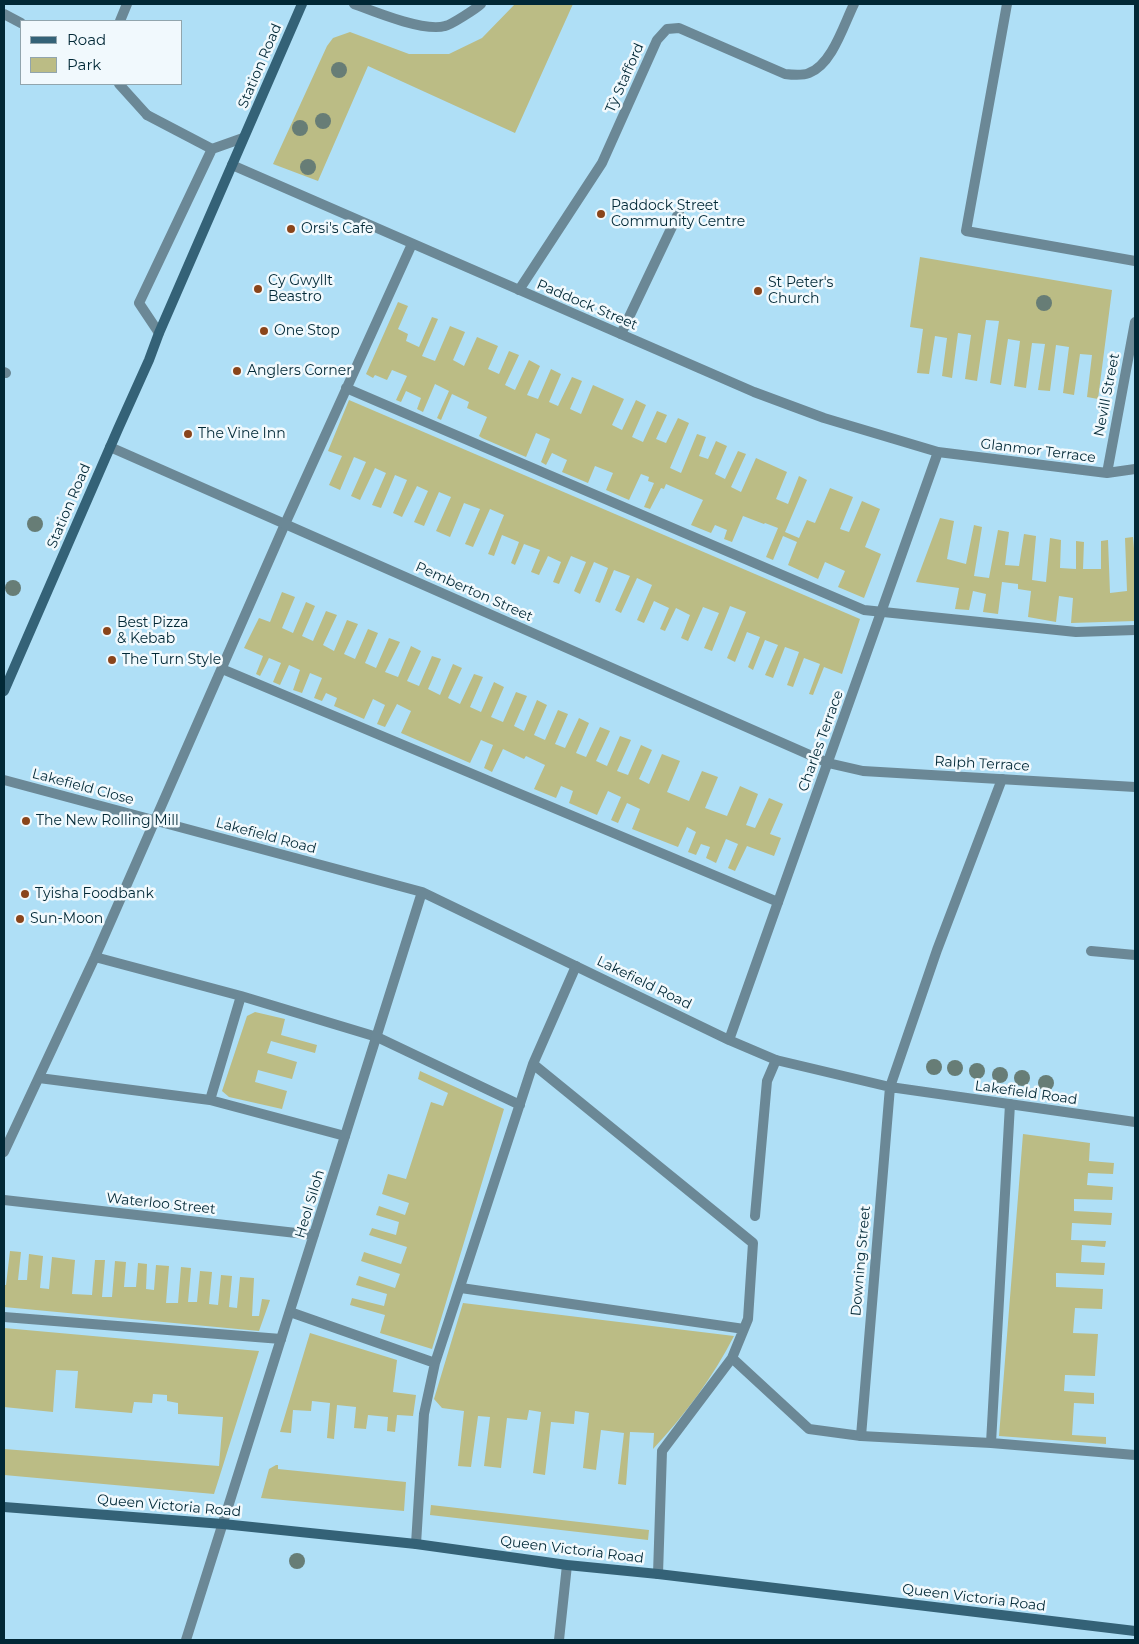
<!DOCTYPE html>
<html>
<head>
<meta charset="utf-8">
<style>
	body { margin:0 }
	#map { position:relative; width:1139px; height:1644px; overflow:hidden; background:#afdff6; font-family:Montserrat,sans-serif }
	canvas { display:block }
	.frame { position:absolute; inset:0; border:5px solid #012836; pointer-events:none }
	.legend { position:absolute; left:20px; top:20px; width:162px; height:65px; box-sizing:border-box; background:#f1f9fd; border:1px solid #91a5ad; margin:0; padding:6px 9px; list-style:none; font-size:15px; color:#012836 }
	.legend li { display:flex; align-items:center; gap:10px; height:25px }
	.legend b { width:25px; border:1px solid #91a5ad }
</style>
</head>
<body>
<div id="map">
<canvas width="1139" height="1644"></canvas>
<div class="frame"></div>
<ul class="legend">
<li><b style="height:6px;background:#346277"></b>Road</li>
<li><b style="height:14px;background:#bbbc85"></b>Park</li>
</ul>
</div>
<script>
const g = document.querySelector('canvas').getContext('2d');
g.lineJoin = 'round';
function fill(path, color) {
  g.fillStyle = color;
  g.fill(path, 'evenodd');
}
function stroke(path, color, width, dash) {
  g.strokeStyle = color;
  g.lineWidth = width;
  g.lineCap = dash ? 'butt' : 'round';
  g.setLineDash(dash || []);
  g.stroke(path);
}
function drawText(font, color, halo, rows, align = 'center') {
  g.font = font + ' Montserrat,sans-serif';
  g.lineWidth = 5;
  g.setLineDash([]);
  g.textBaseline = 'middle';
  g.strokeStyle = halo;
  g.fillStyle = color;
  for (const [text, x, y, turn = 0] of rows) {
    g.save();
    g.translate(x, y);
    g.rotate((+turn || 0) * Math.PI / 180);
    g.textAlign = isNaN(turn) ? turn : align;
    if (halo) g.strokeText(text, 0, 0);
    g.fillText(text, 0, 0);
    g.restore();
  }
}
fill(new Path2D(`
	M515,4H573L515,133L368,66L318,181L273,164L327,46L333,38L350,32L409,54H449L482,38Z
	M920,257L1112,290L1098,399L1087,397L1092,355L1080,354L1074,395L1063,393L1069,347L1056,345L1050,391L1038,390L1045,344L1032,343L1026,388L1014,386L1020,341L1008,339L1001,385L990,383L999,321L986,320L977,381L965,379L971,335L958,333L952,378L942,376L947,338L935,336L929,374L917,373L923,329L910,327Z
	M398,302L408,306L398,329L408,334L406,341L419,347L432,317L438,319L422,356L435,361L450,326L465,332L453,360L464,366L477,337L498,346L488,369L499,374L509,351L519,355L505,385L515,390L529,360L540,366L527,395L538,399L551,369L561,374L549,402L558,406L572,377L582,381L570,409L581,414L593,385L624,399L612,425L622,430L636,400L646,405L632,437L643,442L657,411L667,415L656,439L666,443L678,418L689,423L670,468L681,473L697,434L706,437L699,456L708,459L716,441L727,446L715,474L725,479L738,451L746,454L731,487L741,492L756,458L787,472L776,499L788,504L799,476L807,480L785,532L799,538L807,520L815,523L830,488L853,497L840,529L849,532L862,501L880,509L865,547L881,554L864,598L838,587L845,571L825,562L818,579L788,565L797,542L783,536L773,560L766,557L778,528L765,523L764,524L743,516L732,542L724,539L727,530L715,525L711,533L691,525L703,500L666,484L664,489L661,488L650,509L644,507L654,483L648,481L649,477L641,474L629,500L606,490L613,473L595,466L588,483L562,472L567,460L552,453L546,465L541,462L550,439L536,433L526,457L482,438L479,436L487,417L467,408L469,402L452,394L441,420L437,418L449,391L435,384L423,412L417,409L421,398L406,391L401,402L396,400L407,376L392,370L387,380L375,375L373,378L366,374Z
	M349,400L860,619L842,674L824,667L813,695L809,694L820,664L804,658L793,687L787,685L799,652L785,647L773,678L765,675L778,645L765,640L753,670L748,667L760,637L747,632L735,662L727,658L746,612L730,606L712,651L704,648L719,613L703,607L688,641L681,638L690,615L676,608L665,631L660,629L669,608L654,601L644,623L637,620L652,585L637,578L621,613L615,610L630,576L614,570L600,603L595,601L608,568L594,562L580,594L574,591L586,562L571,556L559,584L553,582L561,562L548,556L539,575L531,572L540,550L524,544L515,565L511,563L519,542L502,535L494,556L488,554L504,515L490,509L473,547L465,544L480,509L464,503L450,537L436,531L451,497L439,492L424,526L414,522L428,491L417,486L402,517L393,513L407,480L395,475L381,508L372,505L386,473L375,468L360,500L351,496L366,462L354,457L340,490L329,485L342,456L328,451Z
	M940,518L954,521L947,559L966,564L974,525L982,527L974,576L989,578L998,530L1009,532L1005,565L1019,566L1024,534L1036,536L1032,580L1046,582L1050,538L1061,540L1060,568L1076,569V541L1084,542L1083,569H1101V541L1108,540L1110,593L1127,591L1125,538L1133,537L1135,560V621L1071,623L1073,598L1059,596L1056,622L1028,617L1031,591L1018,589V584L1002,582L998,614L983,612L986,594L973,591L969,610L955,609L959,588L916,582Z
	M282,592L295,597L282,628L293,633L306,602L315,606L302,636L313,641L326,611L337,615L323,645L334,651L347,620L358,624L344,654L355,659L368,629L378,633L365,663L376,668L389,638L400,642L385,672L398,677L411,646L421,651L407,681L419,686L432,656L441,659L428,689L440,695L453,664L462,668L448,698L460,704L474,674L483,677L470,707L481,712L494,682L504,687L491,717L503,722L516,692L527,696L514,726L524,731L537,700L547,705L534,735L545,740L558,710L568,714L555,744L565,748L579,718L589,723L576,753L586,757L600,727L610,731L596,761L607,766L620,736L631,740L617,771L628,775L641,745L652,750L639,779L649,784L662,754L680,761L667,792L689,801L702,771L718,777L705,808L727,816L740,786L758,794L746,825L755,828L769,798L783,804L770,834L781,838L774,856L747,846L735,871L728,868L738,844L726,839L716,863L706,858L710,847L701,844L696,855L688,852L696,832L687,827L678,847L632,829L640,809L627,803L618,823L611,820L621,797L608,791L597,815L569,803L573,791L561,786L556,798L534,789L545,765L526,756L524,759L503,749L492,772L484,768L493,745L481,740L470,763L401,733L411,711L397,704L385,727L377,724L385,705L373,699L364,719L334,706L337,698L326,693L322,701L314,698L322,678L310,673L302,693L293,690L300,670L289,665L280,685L273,682L281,663L269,658L260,676L256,674L263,656L244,648L259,618L270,622Z
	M255,1012L285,1019L281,1035L317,1045L315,1053L271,1041L267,1053L297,1062L292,1079L258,1070L255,1082L287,1091L282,1109L229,1097L222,1091L247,1016Z
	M420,1071L504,1109L432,1349L380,1333L385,1315L350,1305L352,1298L384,1306L387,1294L356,1285L359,1276L395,1288L400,1274L361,1261L364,1252L401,1264L407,1247L369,1235L372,1228L396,1235L399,1222L376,1215L379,1206L405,1215L409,1203L382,1194L388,1174L406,1179L431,1102L443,1106L448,1093L418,1079Z
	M1023,1134L1090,1143L1089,1161L1114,1163L1113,1174L1088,1173L1087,1185L1113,1187L1112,1200L1074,1199V1211L1112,1213L1111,1225L1072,1223L1071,1240L1106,1241L1105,1247L1082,1245L1081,1262L1105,1263L1104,1275L1056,1273V1287L1103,1289L1102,1309L1075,1308L1073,1333L1098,1334L1095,1376L1065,1375L1064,1391L1094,1393V1404L1074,1403L1072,1435L1106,1437V1444L999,1436Z
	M10,1251L21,1252L18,1280H27L29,1254L43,1256L40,1288L49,1289L52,1257L75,1260L72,1294L92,1295L95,1260H105L102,1297H112L115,1261L126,1262L124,1287H136L138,1263L147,1264L146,1289L154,1290L156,1265L169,1266L166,1303H178L181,1267L191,1268L188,1302H197L200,1271L212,1272L209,1304L218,1305L221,1275L232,1276L229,1307L237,1308L240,1277L254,1278L252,1316H259L262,1299L270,1300L259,1331L4,1307V1285H6Z
	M463,1303L734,1336C713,1377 685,1415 653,1449L654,1433L630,1432L626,1485L618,1484L624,1433L601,1430L596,1470L583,1468L589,1413L575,1411L574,1424L551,1422L545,1475L533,1473L541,1412L529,1410L527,1420L507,1418L501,1468L484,1466L490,1417L478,1416L471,1467L458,1466L464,1411L442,1408L434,1399Z
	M4,1328L259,1351L214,1494L4,1475V1449L219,1466L223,1417L178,1414V1403L167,1401V1395L153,1394L152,1403L134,1402L132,1413L75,1408L78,1371L56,1370L53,1412L4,1407Z
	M310,1333L397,1360L393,1392L416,1395L413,1416L397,1415L395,1432L387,1431L388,1417L368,1415L366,1429L354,1428L356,1407L337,1405L334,1439L327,1438L330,1403L312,1401L311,1411L293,1410L291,1433L280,1432Z
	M276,1465H278V1469L406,1482L404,1511L261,1498L269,1469Z
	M431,1505L649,1530L648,1540L430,1515Z`), '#bbbc85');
stroke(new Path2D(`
	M354,4C375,12 424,32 445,26C451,25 477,8 481,4
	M1007,4L966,231L1135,261
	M4,14L21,23
	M119,84L147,115
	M519,290L602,163L657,40L667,29L679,28L785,74C793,75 802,76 809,73C832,65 844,24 854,4
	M621,334L679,212
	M346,388L864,610L1076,632L1135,630
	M222,669L778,902
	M1091,951L1135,955
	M95,957L241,996L377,1037L520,1105
	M533,1064L753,1243L748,1319L732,1358L662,1451L658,1574
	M39,1078L210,1100L345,1136
	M890,1087L937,950L1002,779
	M210,1100L241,996
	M4,1152L95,957L285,524L412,244
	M755,1216L767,1081L776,1060
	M461,1288L744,1329
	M290,1312L435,1363
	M4,1317L281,1339
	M732,1358L809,1429L861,1436L991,1443L1135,1455
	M991,1443L1010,1104
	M416,1544L424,1414L435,1363L533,1064L576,966`), '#6b8896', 10);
stroke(new Path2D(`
	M120,21L127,4
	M147,115L212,149
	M232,165L754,392L824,418L938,452L1107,473L1135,469
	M159,333L139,303L212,149L243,138
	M4,372L6,373
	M110,447L828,763L863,771L1135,787
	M1107,473L1135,322
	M4,780L422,892L729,1040L776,1060L890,1087L1135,1122
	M729,1040L938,452
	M4,1200L314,1235
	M861,1436L890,1087
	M186,1640L422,892
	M559,1640L567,1565`), '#6b8896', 10);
stroke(new Path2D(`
	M4,691L118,429L149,360L159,333L302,4
	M4,1507L223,1524L416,1544L567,1565L658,1574L1135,1631`), '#346277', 10);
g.fillStyle = '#677d76';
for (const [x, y] of [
	[339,70],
	[323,121],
	[300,128],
	[308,167],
	[1044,303],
	[35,524],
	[13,588],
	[934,1067],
	[955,1068],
	[977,1071],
	[1000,1075],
	[1022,1078],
	[1046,1083],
	[297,1561]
]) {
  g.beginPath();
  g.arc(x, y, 8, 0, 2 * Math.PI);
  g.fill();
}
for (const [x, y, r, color] of [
	[601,214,5,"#8a451b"],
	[291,229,5,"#8a451b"],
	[258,289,5,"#8a451b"],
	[758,291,5,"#8a451b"],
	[264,331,5,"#8a451b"],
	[237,371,5,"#8a451b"],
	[188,434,5,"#8a451b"],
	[107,631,5,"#8a451b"],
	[112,660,5,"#8a451b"],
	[26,821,5,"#8a451b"],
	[25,894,5,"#8a451b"],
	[20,919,5,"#8a451b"]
]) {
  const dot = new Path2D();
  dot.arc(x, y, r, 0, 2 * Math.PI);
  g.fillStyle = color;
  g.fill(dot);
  stroke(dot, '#f1f9fd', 2);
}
drawText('14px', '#012836', '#f1f9fd', [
	["Station Road",260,66,-67],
	["Tŷ Stafford",625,78,-66],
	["Paddock Street",587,305,23],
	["Nevill Street",1107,395,-79],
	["Glanmor Terrace",1038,451,7],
	["Station Road",69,506,-67],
	["Pemberton Street",474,592,24],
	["Charles Terrace",821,741,-70],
	["Ralph Terrace",982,764,3],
	["Lakefield Close",83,787,15],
	["Lakefield Road",266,836,15],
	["Lakefield Road",644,983,26],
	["Lakefield Road",1026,1093,8],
	["Waterloo Street",161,1204,6],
	["Heol Siloh",310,1204,-73],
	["Downing Street",861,1261,-85],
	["Queen Victoria Road",169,1506,5],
	["Queen Victoria Road",572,1550,7],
	["Queen Victoria Road",974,1598,7]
]);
drawText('14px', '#012836', '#f1f9fd', [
	["Paddock Street",611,206],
	["Community Centre",611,222],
	["Orsi's Cafe",301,229],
	["Cy Gwyllt",268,281],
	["Beastro",268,297],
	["St Peter's",768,283],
	["Church",768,299],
	["One Stop",274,331],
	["Anglers Corner",247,371],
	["The Vine Inn",198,434],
	["Best Pizza",117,623],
	["& Kebab",117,639],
	["The Turn Style",122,660],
	["The New Rolling Mill",36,821],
	["Tyisha Foodbank",35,894],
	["Sun-Moon",30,919]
], 'left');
</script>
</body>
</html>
